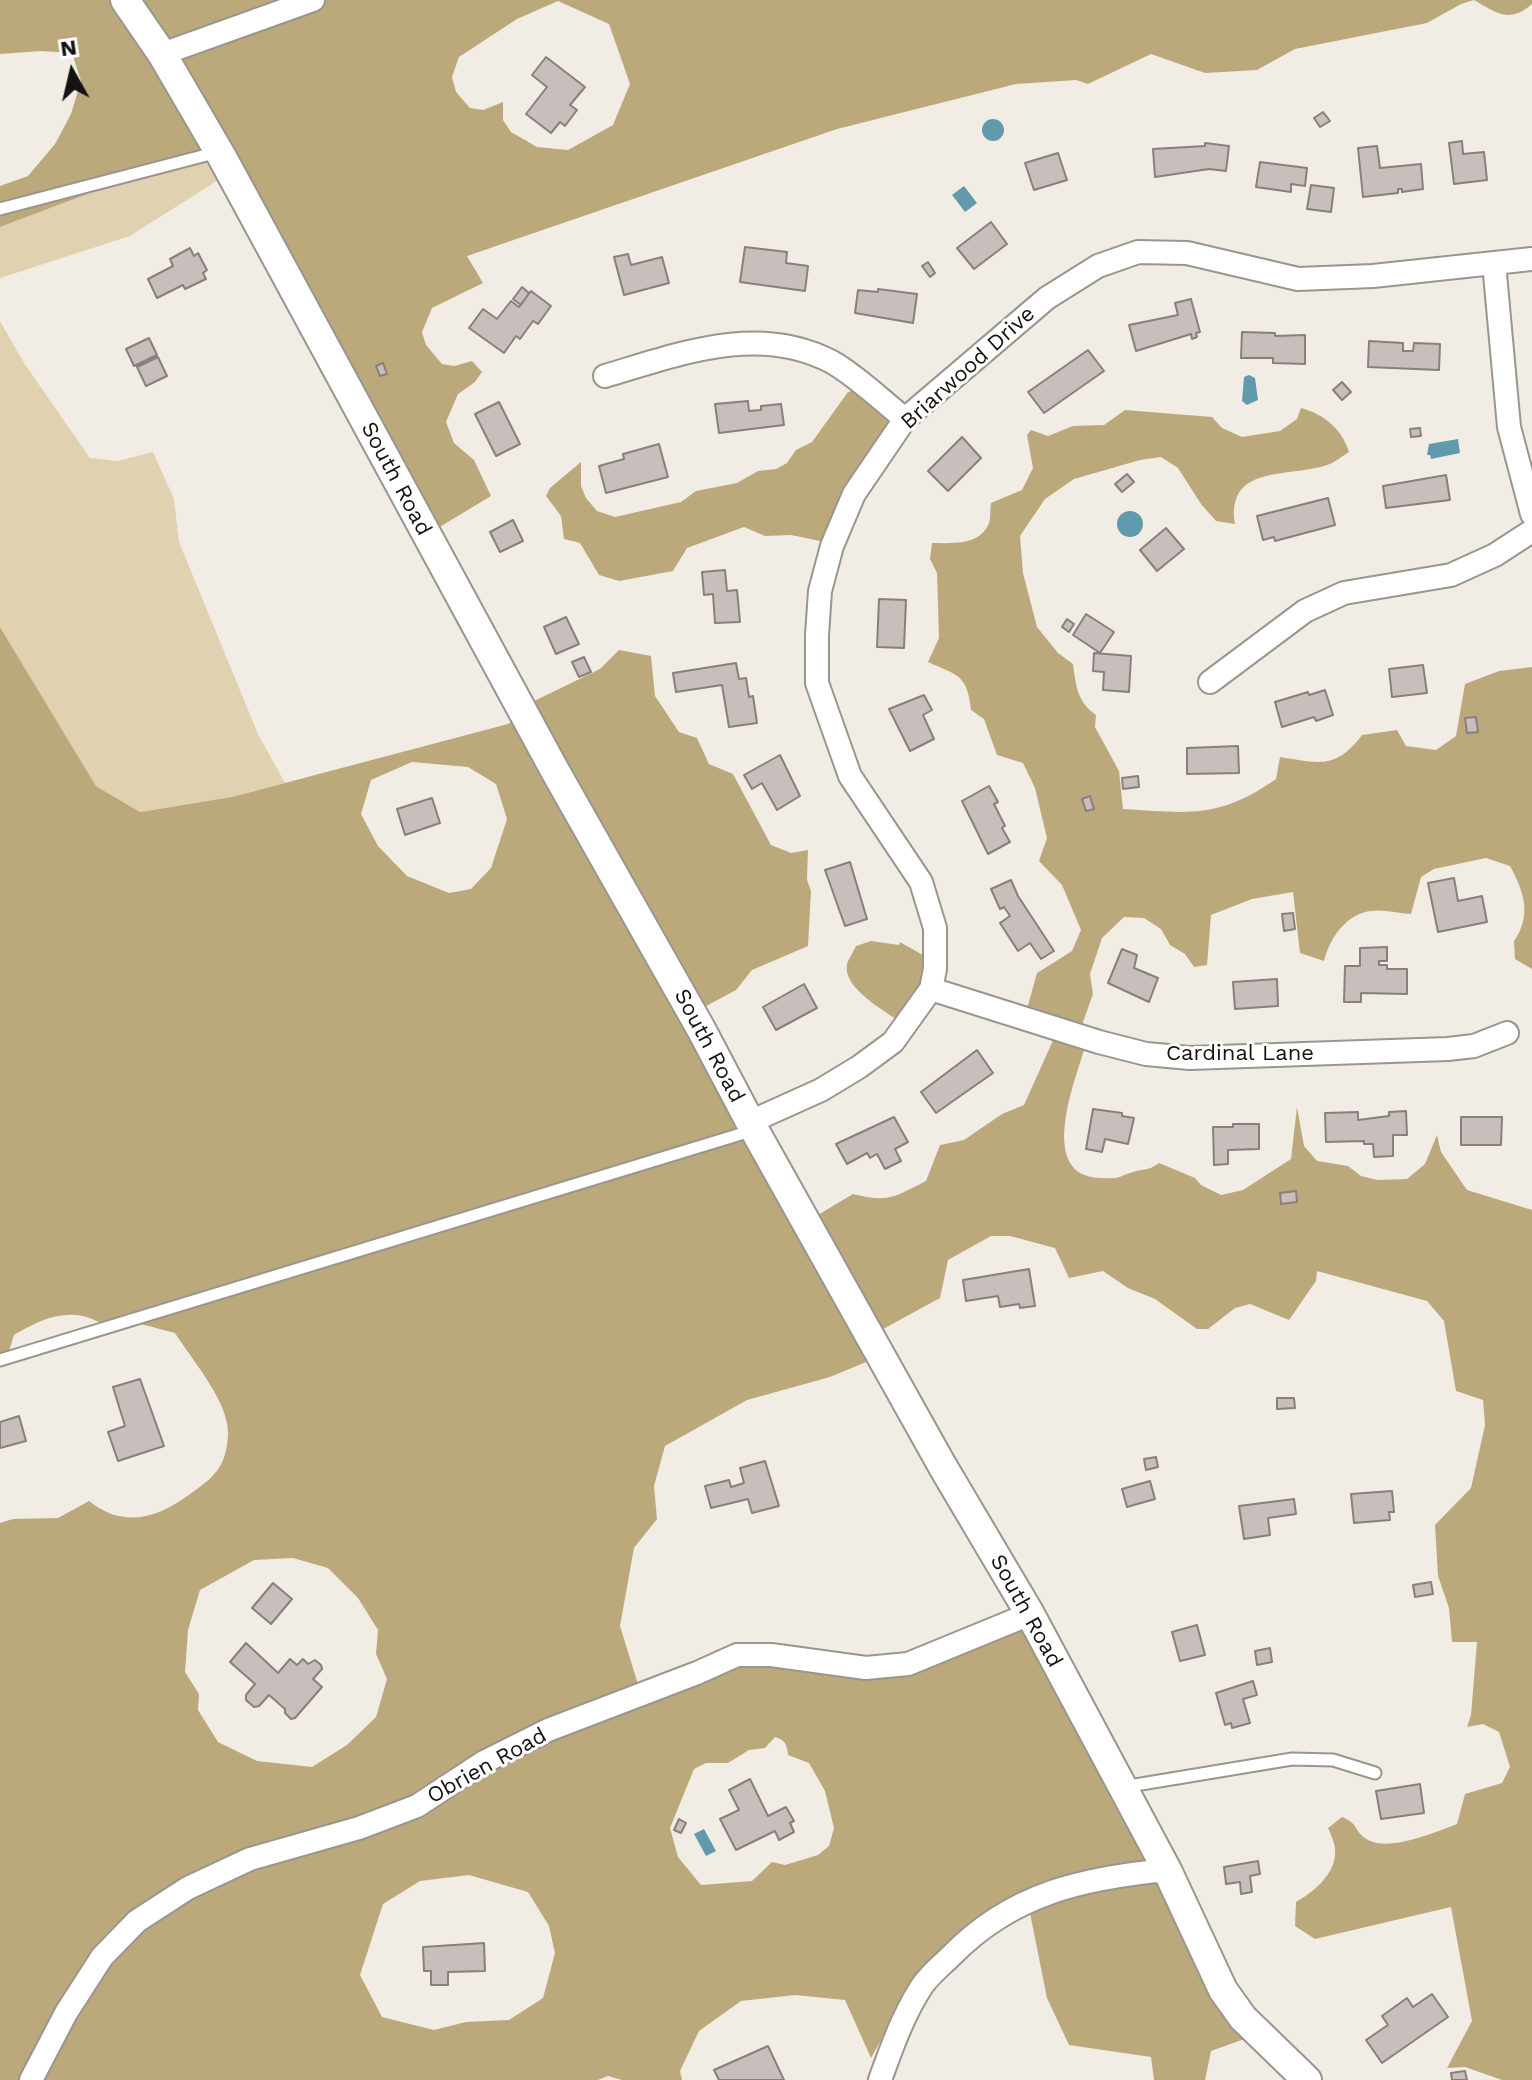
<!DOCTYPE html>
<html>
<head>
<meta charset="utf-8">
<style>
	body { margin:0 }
	#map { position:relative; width:1532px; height:2080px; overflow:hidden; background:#f1ede5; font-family:"Work Sans",sans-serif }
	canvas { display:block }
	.north { position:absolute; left:32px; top:32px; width:80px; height:80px; -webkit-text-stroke:6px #fff; paint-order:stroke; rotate:352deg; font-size:22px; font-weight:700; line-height:32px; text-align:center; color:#141310 }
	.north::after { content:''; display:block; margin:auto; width:28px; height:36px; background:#141310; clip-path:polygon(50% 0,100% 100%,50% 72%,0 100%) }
</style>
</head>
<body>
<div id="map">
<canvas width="1532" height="2080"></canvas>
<div class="north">N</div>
</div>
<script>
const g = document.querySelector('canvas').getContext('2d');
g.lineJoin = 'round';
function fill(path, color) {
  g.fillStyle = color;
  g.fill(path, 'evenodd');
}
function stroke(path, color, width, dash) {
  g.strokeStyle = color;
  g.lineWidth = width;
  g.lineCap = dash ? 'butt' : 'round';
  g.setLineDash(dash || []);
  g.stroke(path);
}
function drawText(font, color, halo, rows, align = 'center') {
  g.font = font + ' "Work Sans",sans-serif';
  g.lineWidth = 6;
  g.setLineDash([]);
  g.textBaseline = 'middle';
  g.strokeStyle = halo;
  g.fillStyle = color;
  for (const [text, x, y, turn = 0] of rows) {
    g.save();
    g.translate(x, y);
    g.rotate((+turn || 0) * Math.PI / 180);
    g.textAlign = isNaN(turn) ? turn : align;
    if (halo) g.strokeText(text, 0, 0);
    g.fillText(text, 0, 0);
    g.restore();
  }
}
fill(new Path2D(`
	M212,147L231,172L130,236L0,278V227Z
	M0,321L24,363L90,458L118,461L153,452L174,499L179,542L258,734L285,783L232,797L140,812L96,786L0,627Z`), '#e0d2b0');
fill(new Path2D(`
	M0,0H1532V4C1509,24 1497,13 1474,0L1461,4L1427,23L1295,49L1257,70L1205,73L1151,54L1088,84L1076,80L1016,84L837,129L467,256L483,283L432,308L422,332L426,345L442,364L454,366L472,361L482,372L475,382L458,394L446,422L454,443L474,460L491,496L428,534L212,147L0,227V186L28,176L55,144L71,114L81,81L72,53L41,51L0,54ZM558,1L609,24L630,84L613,125L568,150L537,147L511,132L503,120V102L483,110L470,108L456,92L452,77L459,57L517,19Z
	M852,391L897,427L830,543L791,535L765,536L744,527L687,548L673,571L619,581L599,575L580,543L564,539L561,516L546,496L550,488L581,462V486L586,498L597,511L615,517L681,502L696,491L737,483L758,471L776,469L787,463L796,450L812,442L848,392Z
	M1301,408C1324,414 1342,429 1349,452C1342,456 1335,463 1327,465C1288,478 1226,464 1235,524L1216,521L1201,504L1178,468L1161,457L1140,460L1074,479L1045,499L1020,536L1023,573L1037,627L1058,653L1073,664C1076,685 1077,702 1096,715L1095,727L1119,771L1123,809C1189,813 1219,819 1276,779L1280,757C1318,763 1336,770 1362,735L1397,730L1406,746L1436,750L1456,736L1465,684L1499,671L1532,667V969L1515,959L1514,941C1532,915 1524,892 1510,866L1486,858L1434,869L1421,877L1411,914C1398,913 1383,909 1371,911C1346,914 1330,938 1324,961L1300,953L1293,892L1252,899L1211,915L1207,965L1194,967L1185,954L1170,945L1161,929L1144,918L1124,917L1102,938L1090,974L1093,994L1078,1036L1085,1047C1075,1081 1036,1177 1101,1178C1119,1179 1115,1178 1130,1173C1143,1168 1147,1172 1159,1163L1195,1178L1201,1185L1221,1195L1243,1190L1291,1159L1297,1107L1304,1146L1317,1161L1348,1166L1361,1176L1377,1180L1407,1179L1425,1164L1437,1135L1441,1152L1467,1190L1532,1210V2080H1502L1465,2067L1447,2068L1472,2021L1451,1907L1315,1939L1295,1926L1296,1902C1313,1892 1335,1875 1335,1853C1336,1845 1331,1835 1328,1828L1342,1817C1359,1824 1353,1829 1365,1838C1385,1854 1436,1832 1457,1824L1465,1794L1502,1783L1510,1767L1499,1732L1483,1724L1467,1727L1471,1715L1477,1642H1452L1449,1608L1438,1576L1435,1525L1471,1488L1485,1425L1483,1400L1456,1391L1444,1321L1427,1301L1317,1271L1316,1281L1289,1320L1250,1304L1235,1308L1208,1329H1197L1155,1299L1128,1288L1103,1271L1069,1278L1055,1248L1010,1236H991L948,1260L940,1298L874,1334L883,1355L830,1377L747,1400L665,1446L654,1486L657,1519L634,1548L620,1626L641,1694L694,1673L759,1660L866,1676L1027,1611L1261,2033L1211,2051L1205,2080H1154L1151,2057L1069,2045L1047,1998L1026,1893L913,1984L871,2058L845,2000L795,1995L741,2001L699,2031L680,2071L682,2080H622L608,2076L598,2080H0V1523L13,1519L58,1518L89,1501C124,1529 158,1518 190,1494C214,1477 226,1468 228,1435C230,1403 192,1360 175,1333L137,1323L111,1330C78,1304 47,1315 14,1335L5,1364L0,1365V627L96,786L140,812L232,797L508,724L524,717L526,705L600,669L619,650L651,656L655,696L679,732L697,738L709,764L733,774L771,845L791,853L808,850L807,880L811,891L808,946L752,970L736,990L699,1010L811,1219L853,1194C889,1203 894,1197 926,1181L940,1145L964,1140L1002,1114L1024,1105L1055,1036L1025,1016L1037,973L1072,951L1081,930L1062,885L1039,861L1047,838L1035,788L1023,763L997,755L984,719L971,710C967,674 958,676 928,662L939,638L937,573L930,559L932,543C952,543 980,546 989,523C991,518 990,509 991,503L1022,490L1033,468L1027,435L1031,430L1048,436L1073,426L1104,425L1125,410L1212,417L1222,428L1242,437L1280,431L1297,419ZM412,762L468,767L496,784L507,819L491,868L471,889L449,893L407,876L378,846L361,814L371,780ZM293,1558L328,1568L358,1598L378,1630L376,1654L387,1679L376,1717L347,1745L312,1767L257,1761L218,1742L198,1710L199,1694L185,1672L188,1630L200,1590L254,1560ZM775,1737C785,1740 787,1744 788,1755L809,1763L825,1791L834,1828L829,1846L818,1855L785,1865L772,1862L752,1881L701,1885L678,1857L670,1828L694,1769L706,1763H728L749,1750L765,1748ZM469,1875L528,1892L549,1926L555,1953L543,1998L509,2020L466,2022L434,2030L382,2017L360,1975L383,1904L420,1881Z
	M871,941L899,945L900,942L935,962L902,1023C885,1011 842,988 847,964C849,958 854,951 856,946Z`), '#bca97b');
fill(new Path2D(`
	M982 130a11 11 0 1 1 22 0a11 11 0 1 1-22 0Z
	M964,186L977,203L965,212L952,195Z
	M1249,375L1255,378L1258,400L1247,405L1242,401L1244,377Z
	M1458,439L1460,453L1431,459L1430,455H1427L1429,444Z
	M1117 524a13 13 0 1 1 26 0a13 13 0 1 1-26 0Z
	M704,1829L716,1851L706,1856L694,1834Z`), '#619aad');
const building = new Path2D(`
	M546,57L585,87L570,105L577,110L565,126L560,122L551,133L526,114L547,87L532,75Z
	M1323,112L1330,121L1320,127L1314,118Z
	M1462,141L1463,154L1484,152L1487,180L1454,184L1449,143Z
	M1205,143L1229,146L1226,171L1209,169L1155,177L1153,149L1205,146Z
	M1377,146L1380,168L1421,164L1423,189L1402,192V189H1398V193L1363,197L1358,148Z
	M1058,153L1067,180L1034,190L1025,163Z
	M1260,162L1307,168L1305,186L1291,184V192L1256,187Z
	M1311,185L1334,188L1331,212L1307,209Z
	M991,222L1007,244L974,269L957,248Z
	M745,247L787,252L786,263L808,266L805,291L740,282Z
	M190,248L194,256L198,253L207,270L203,273L206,279L185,289L183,285L157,298L148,279L173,266L170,259Z
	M628,254L631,265L662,257L669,283L624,295L614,257Z
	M928,262L935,273L930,277L922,266Z
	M522,287L529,293L521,305L513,299Z
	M878,289L917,294L913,323L855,313L858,290L878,292Z
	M531,291L551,306L538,324L533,321L520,339L516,336L504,353L469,328L483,309L497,319L511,301L519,307Z
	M1191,299L1200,332L1196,333L1197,337L1192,339L1191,334L1136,351L1129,325L1178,315L1175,303Z
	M1242,332L1275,333V336L1305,335V364L1273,363V358H1241Z
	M149,338L157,355L134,366L126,349Z
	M1369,341L1403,343V351H1413L1414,343L1440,344L1439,370L1368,367Z
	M1088,350L1104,371L1044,413L1028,392Z
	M158,357L167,376L146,386L137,367Z
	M383,363L387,374L380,376L376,366Z
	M1342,382L1351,392L1342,400L1333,390Z
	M748,401L749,411L761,410V406L781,404L784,425L719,433L715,404Z
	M499,402L520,444L496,456L475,414Z
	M1420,428L1421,436L1411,437L1410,429Z
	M962,437L981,458L948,491L928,471Z
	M659,444L668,477L606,493L599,466L624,459L623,454Z
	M1127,474L1134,482L1122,492L1115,484Z
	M1446,475L1450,500L1386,508L1383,486Z
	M1328,498L1335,525L1275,541L1274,537L1263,540L1257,516Z
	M513,520L523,541L500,552L490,532Z
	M1166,528L1184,549L1157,571L1140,550Z
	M725,570L727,591L737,590L740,622L715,623L713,594L704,595L702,572Z
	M879,599L906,600L904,648L877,647Z
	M1086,614L1114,632L1100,653L1073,635Z
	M566,617L579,644L556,654L544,627Z
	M1067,619L1074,624L1069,632L1062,627Z
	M1094,653L1131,656L1129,692L1103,690L1104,672L1093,671Z
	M584,657L591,672L579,677L572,662Z
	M736,663L739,679L746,678L749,697L753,696L757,723L729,727L722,685L676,692L673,673Z
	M1423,665L1427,693L1392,697L1389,669Z
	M1325,690L1333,715L1316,721L1314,717L1282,727L1275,702L1308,692L1309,695Z
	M924,695L932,710L923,715L934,739L910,751L889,709Z
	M1476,717L1478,732L1467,733L1465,718Z
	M1238,746L1239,773L1187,774V748Z
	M780,755L800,796L777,810L762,783L752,789L744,775Z
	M1138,776L1139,787L1123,789L1122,778Z
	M989,786L998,802L994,804L1005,826L1002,828L1010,842L988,854L962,801Z
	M1090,796L1094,809L1086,811L1082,799Z
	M432,798L440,823L405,835L397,809Z
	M850,862L867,919L845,926L825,870Z
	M1454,878L1458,901L1482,896L1487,922L1438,932L1428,883Z
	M1011,880L1018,896L1054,951L1041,959L1030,943L1018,951L1000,923L1010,916L1004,907L1000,909L991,889Z
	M1293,913L1295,929L1284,931L1282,914Z
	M1387,947V961H1379V965H1387V969H1407V994L1361,993V1002H1344L1345,966H1360V948Z
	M1122,949L1137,955L1134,968L1158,978L1149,1002L1108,983Z
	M1277,979L1278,1006L1235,1009L1233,982Z
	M804,984L817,1008L776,1030L763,1007Z
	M977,1050L993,1073L936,1113L921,1092Z
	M1093,1109L1122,1113V1116L1134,1118L1128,1144L1105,1139L1102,1152L1086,1149Z
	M1406,1111L1407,1135H1393V1156L1374,1157L1373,1144H1364V1141L1326,1142L1325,1113L1358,1112V1120L1389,1116V1112Z
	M894,1117L908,1142L895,1149L901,1161L885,1169L877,1154L870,1158L867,1153L847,1164L836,1144Z
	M1461,1117H1502L1501,1145H1461Z
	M1233,1124H1259V1149L1228,1150V1164L1214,1165L1213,1127H1233Z
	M1296,1191L1297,1202L1281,1204L1280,1193Z
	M1029,1269L1035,1306L1020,1308L1019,1304L1000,1307L998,1296L966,1301L963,1280Z
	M140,1379L164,1446L118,1461L108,1432L125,1426L113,1387Z
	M1277,1398H1294L1295,1408L1277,1409Z
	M19,1416L26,1441L0,1448V1422Z
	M1156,1457L1158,1467L1146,1470L1144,1459Z
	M765,1461L779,1506L752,1513L748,1499L711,1508L705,1486L729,1480L731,1487L744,1483L740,1468Z
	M1150,1481L1155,1499L1127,1507L1122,1489Z
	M1392,1491L1394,1512H1389L1390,1520L1354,1523L1351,1494Z
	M1294,1499L1296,1514L1268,1518L1270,1535L1244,1539L1239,1506Z
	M1431,1582L1433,1594L1415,1597L1413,1585Z
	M273,1583L292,1599L271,1624L252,1608Z
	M1197,1625L1205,1655L1180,1661L1172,1632Z
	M246,1643L278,1673L290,1659L297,1665L303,1659L308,1664L315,1660L321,1665L322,1669L313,1679L322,1687L295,1718L291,1719L285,1713V1709L269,1695L259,1706L254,1707L246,1700V1695L255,1684L230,1662Z
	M1270,1648L1272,1662L1257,1665L1255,1651Z
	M1253,1681L1257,1695L1243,1699L1250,1723L1232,1728L1231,1723L1225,1725L1216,1693Z
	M750,1779L768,1816L786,1807L794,1821L790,1823L794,1832L779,1840L775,1831L736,1850L720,1819L739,1810L729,1790Z
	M1420,1784L1424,1813L1381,1819L1376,1791Z
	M679,1819L686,1823L681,1833L674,1830Z
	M1258,1861L1260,1874L1250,1876L1252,1892L1241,1894L1240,1882L1226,1884L1224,1867Z
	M484,1943L485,1971L448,1972V1985H431V1971H424L423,1947Z
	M1432,1994L1448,2017L1382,2063L1366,2040L1388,2025L1382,2016L1407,1998L1413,2007Z
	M768,2046L784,2080H719L714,2070Z
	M1465,2071L1467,2080H1452L1451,2073Z`);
fill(building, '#c8bebb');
stroke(building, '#897f7d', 2);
const service = new Path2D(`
	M0,209L218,152
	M0,1360L754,1130
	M1123,1787L1292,1759L1333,1760L1375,1773`);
const minor = new Path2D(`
	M162,54L313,0
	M1494,263L1509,427L1532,514
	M605,376C680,354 758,323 832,362C858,377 881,400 905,419
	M1210,682L1305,611L1344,593L1451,575L1495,555L1532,531
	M931,989L1099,1042L1146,1054L1190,1058L1448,1049L1474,1046L1507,1033
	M750,1122L821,1090L859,1067L893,1042L931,989L935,969V928L921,882L850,776L817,683V635L820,591L832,546L854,494L905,419L1047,298L1098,266L1138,252L1187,253L1298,279L1373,276L1532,259
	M31,2080L66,2013L102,1957L137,1921L188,1888L250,1859L359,1828L417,1806L484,1762L548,1730L697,1673L737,1655H771L866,1668L908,1664L1030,1614
	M880,2080C892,2047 903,2015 922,1986C930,1974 942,1965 952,1955C1013,1893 1084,1878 1167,1870`);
const tertiary = new Path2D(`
	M125,0L162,54L222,157L554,769L701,1029L750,1122L943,1467L1030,1614L1167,1870L1223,1990L1243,2018L1307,2080`);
stroke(service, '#99968e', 15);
stroke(minor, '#99968e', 26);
stroke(tertiary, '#99968e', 32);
stroke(service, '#fff', 11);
stroke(minor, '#fff', 22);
stroke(tertiary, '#fff', 28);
drawText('22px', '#141310', '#fff', [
	["Briarwood Drive",968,368,-42],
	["South Road",396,479,62],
	["South Road",709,1046,62],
	["Cardinal Lane",1240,1054],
	["South Road",1026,1611,61],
	["Obrien Road",487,1766,-29]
]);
</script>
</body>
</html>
